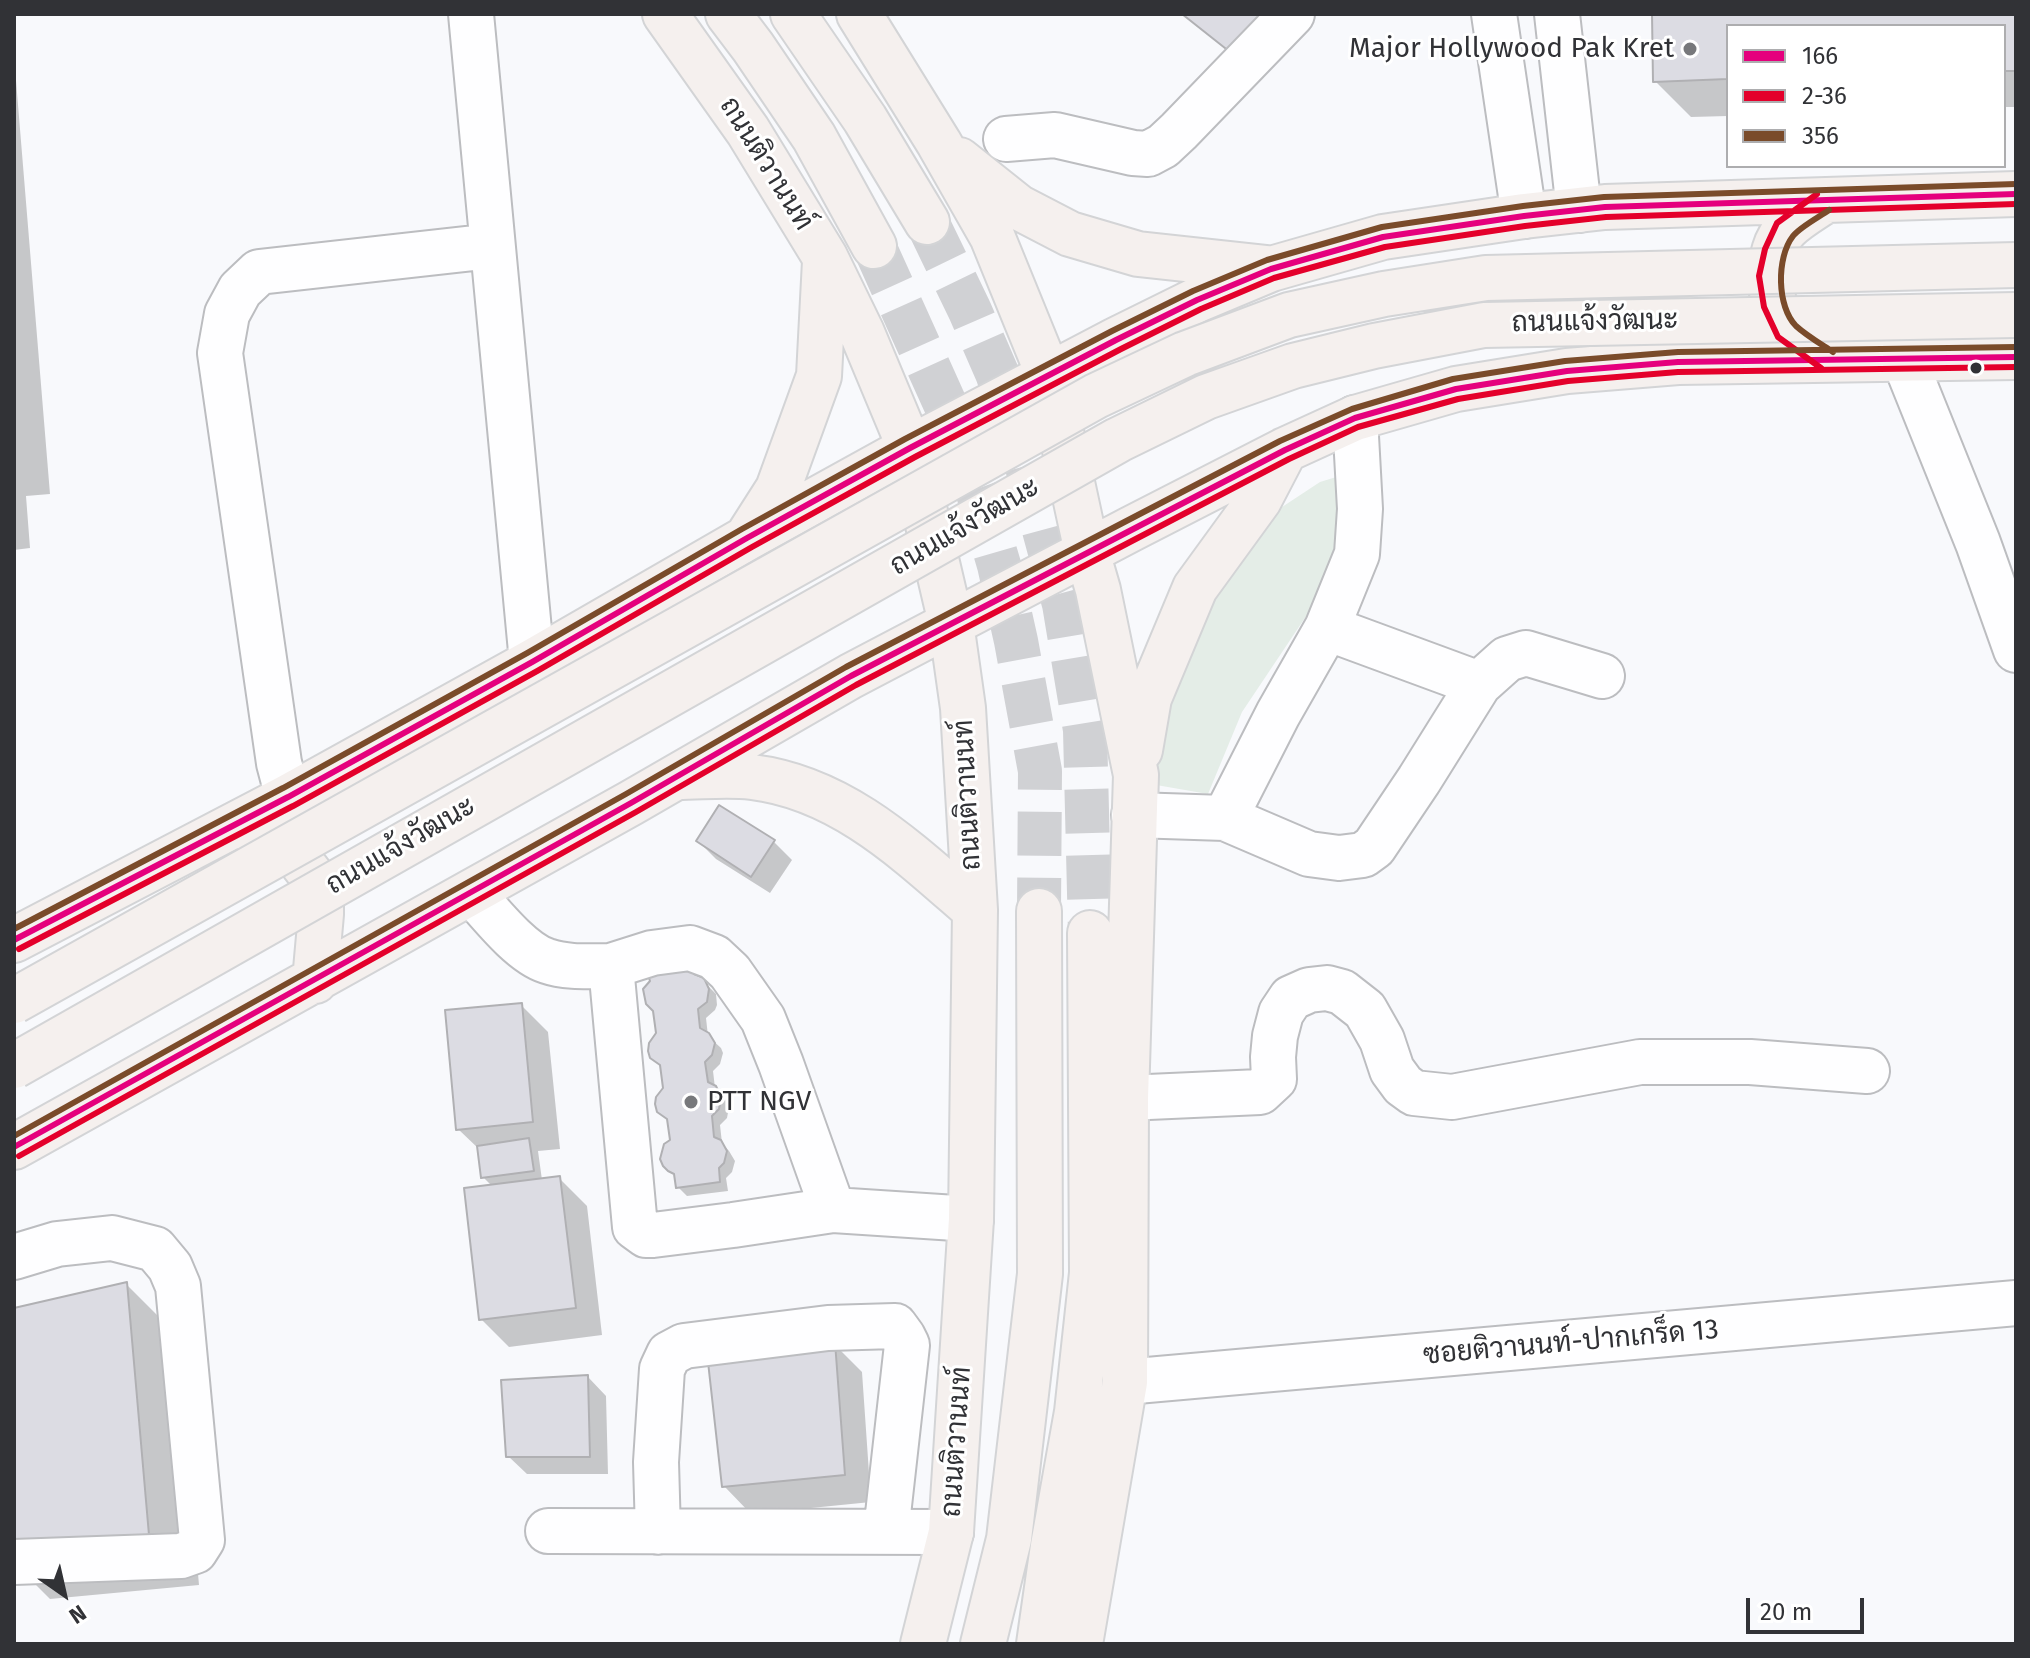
<!DOCTYPE html>
<html>
<head>
<meta charset="utf-8">
<style>
	body { margin:0 }
	#map { position:relative; width:2030px; height:1658px; overflow:hidden; background:#f8f9fc; font-family:"Fira Sans",sans-serif }
	canvas { display:block }
	.frame { position:absolute; inset:0; border:16px solid #313236; pointer-events:none }
	.legend { position:absolute; left:1726px; top:24px; width:280px; height:144px; box-sizing:border-box; background:#fff; border:2px solid #adadaf; margin:0; padding:10px 14px; list-style:none; font-size:24px; color:#313236 }
	.legend li { display:flex; align-items:center; gap:16px; height:40px }
	.legend b { width:40px; border:2px solid #adadaf }
	.north { position:absolute; left:24px; top:1554px; width:80px; height:80px; -webkit-text-stroke:6px #fff; paint-order:stroke; rotate:146deg; font-size:22px; font-weight:700; line-height:32px; text-align:center; color:#313236 }
	.north::after { content:''; display:block; margin:auto; width:28px; height:36px; background:#313236; clip-path:polygon(50% 0,100% 100%,50% 72%,0 100%) }
	.scale { position:absolute; left:1746px; top:1598px; width:118px; height:36px; box-sizing:border-box; border:4px solid #313236; border-top:0; padding-left:10px; font-size:24px; line-height:28px; white-space:nowrap; color:#313236; -webkit-text-stroke:6px #fff; paint-order:stroke }
</style>
</head>
<body>
<div id="map">
<canvas width="2030" height="1658"></canvas>
<div class="frame"></div>
<ul class="legend">
<li><b style="height:10px;background:#e5007d"></b>166</li>
<li><b style="height:10px;background:#e4002b"></b>2-36</li>
<li><b style="height:10px;background:#7a4b2a"></b>356</li>
</ul>
<div class="north">N</div>
<div class="scale">20 m</div>
</div>
<script>
const g = document.querySelector('canvas').getContext('2d');
g.lineJoin = 'round';
function fill(path, color) {
  g.fillStyle = color;
  g.fill(path, 'evenodd');
}
function stroke(path, color, width, dash) {
  g.strokeStyle = color;
  g.lineWidth = width;
  g.lineCap = dash ? 'butt' : 'round';
  g.setLineDash(dash || []);
  g.stroke(path);
}
function drawText(font, color, halo, rows, align = 'center') {
  g.font = font + ' "Fira Sans",Sarabun,sans-serif';
  g.lineWidth = 6;
  g.setLineDash([]);
  g.textBaseline = 'middle';
  g.strokeStyle = halo;
  g.fillStyle = color;
  for (const [text, x, y, turn = 0] of rows) {
    g.save();
    g.translate(x, y);
    g.rotate((+turn || 0) * Math.PI / 180);
    g.textAlign = isNaN(turn) ? turn : align;
    if (halo) g.strokeText(text, 0, 0);
    g.fillText(text, 0, 0);
    g.restore();
  }
}
fill(new Path2D(`
	M1346,474L1337,524L1333,576L1242,712L1208,794L1139,782L1216,586L1279,509L1320,482Z`), '#e4ede7');
fill(new Path2D(`
	M1183,14H1300L1254,72Z
	M1654,14H2016V107H2004V26H1728V116L1691,117L1655,81Z
	M14,56L50,494L26,496L30,548L14,550Z
	M698,841L774,842L792,860L770,893L716,859Z
	M692,970L716,994L717,1005L715,1010L706,1018L708,1036L721,1048L723,1053L720,1064L713,1071L715,1088L724,1097L729,1107L727,1118L720,1125L722,1143L729,1151L735,1161L732,1172L726,1178L728,1191L687,1196L678,1187L677,1177L664,1165L672,1141L665,1088Z
	M521,1005L548,1032L560,1149L538,1151L542,1180L559,1178L587,1206L602,1335L509,1347L481,1319L492,1186L483,1177L480,1150L458,1129Z
	M127,1285L177,1335L199,1585L50,1599L14,1563V1310Z
	M834,1344L862,1372L871,1502L751,1514L724,1486Z
	M588,1377L606,1396L608,1474H527L508,1456Z`), '#0003');
const building = new Path2D(`
	M1182,14H1268L1235,56Z
	M1652,14H2016V71H2004V26H1728V79L1653,82Z
	M719,805L775,840L751,877L696,841Z
	M693,968L694,974L704,978L709,989L707,1002L698,1009L700,1028L709,1033L715,1043L712,1055L705,1062L708,1082L716,1086L721,1097L719,1109L712,1116L714,1137L721,1140L727,1151L724,1163L719,1168L720,1182L676,1188L674,1174L668,1171L663,1166L660,1159L664,1144L670,1140L667,1119L657,1112L655,1104L656,1097L663,1088L660,1065L650,1058L648,1051L649,1043L656,1033L653,1011L646,1004L643,989L650,981L648,975Z
	M522,1003L533,1122L456,1130L445,1010Z
	M529,1138L534,1171L481,1178L477,1146Z
	M560,1176L576,1308L479,1320L464,1188Z
	M127,1282L149,1535L14,1548V1308Z
	M835,1342L845,1475L722,1487L707,1353Z
	M588,1375L590,1457H506L501,1380Z`);
fill(building, '#dcdce3');
stroke(building, '#b0b0b3', 2);
stroke(new Path2D(`
	M927,222L970,311L997,373L1017,430L1064,604L1085,730L1090,933
	M874,246L947,408L977,490L999,565L1016,641L1040,771L1039,911`), '#d0d1d4', 44, [44, 22]);
const minor = new Path2D(`
	M471,14L532,662
	M1494,14L1524,216
	M1557,14L1579,210
	M1006,139L1055,135L1133,153L1148,154L1163,146L1179,131L1292,14
	M1904,359L1978,543L2016,650
	M1327,628L1479,684
	M288,797L279,763L220,353L227,314L240,290L259,272L492,246
	M1134,815L1225,818L1278,714L1327,628L1357,554L1360,509L1355,418
	M1225,818L1309,854L1339,858L1363,855L1374,847L1419,780L1479,684L1507,659L1526,653L1602,676
	M472,893C490,913 521,953 547,961C567,968 590,966 611,966L635,1227L646,1235H653L733,1225L833,1210L971,1219
	M611,966L652,953L690,948L714,957L730,972L763,1019L781,1064L833,1210
	M1126,1098L1260,1092L1274,1079L1273,1057L1275,1036L1281,1013L1291,998L1309,990L1327,988L1342,992L1365,1010L1382,1040L1392,1070L1403,1085L1414,1093L1452,1097L1640,1062H1750L1867,1071
	M14,1257L57,1244L112,1238L155,1249L170,1267L178,1286L202,1540L195,1551L181,1556L14,1562
	M1125,1382L2016,1303
	M548,1531L951,1532
	M658,1532L656,1462L662,1369L669,1354L684,1346L828,1328L895,1326L903,1337L907,1345L886,1532`);
const major = new Path2D(`
	M665,14L748,131L825,257L862,333L910,448L951,623L963,708L975,910L971,1219L951,1532L923,1644
	M728,14L753,47L814,137L874,246
	M793,14L865,119L927,222
	M859,14L939,143L992,236L1049,376L1087,552L1098,590L1136,775L1126,1098L1125,1382L1080,1644
	M959,160L1018,207L1070,234L1138,254L1267,268
	M1806,345C1800,340 1790,336 1786,329C1767,304 1764,251 1787,228C1797,218 1811,210 1823,202
	M748,536L778,489L819,376L825,261
	M1140,750L1149,698L1195,588L1259,500L1285,450
	M678,777C702,777 728,774 752,777C843,788 909,853 975,910
	M254,834H266L292,850L321,888V914L315,981
	M14,940L288,797L532,662L747,538L910,448L1116,340L1197,300L1271,269L1383,237L1524,216L1605,207L2016,194
	M14,1147L631,803L851,676L1131,529L1285,450L1355,418L1456,389L1567,371L1678,362L2016,357
	M983,1644L1009,1539L1040,1274L1039,911
	M1039,1644L1053,1546L1077,1412L1092,1273L1090,933`);
stroke(minor, '#bcbdc0', 48);
stroke(major, '#d3d4d6', 48);
stroke(minor, '#fefeff', 44);
stroke(major, '#f5f0ee', 44);
const majorBridge = new Path2D(`
	M14,1001L1096,396L1185,354L1289,315L1384,294L1486,278L2016,265
	M14,1066L1118,440L1206,397L1293,366L1374,346L1484,325L2016,315`);
stroke(majorBridge, '#d3d4d6', 48, []);
stroke(majorBridge, '#f5f0ee', 44);
stroke(new Path2D(`
	M14,940L288,797L532,662L747,538L910,448L1116,340L1197,300L1271,269L1383,237L1524,216L1605,207L2016,194
	M14,1147L631,803L851,676L1285,450L1355,418L1456,389L1567,371L1678,362L2016,357`), '#e5007d', 6);
stroke(new Path2D(`
	M1817,194L1777,223L1765,249L1759,276L1764,307L1778,337L1821,368
	M19,949L293,806L537,671L752,547L915,457L1121,349L1201,309L1274,278L1385,247L1525,226L1606,217L2016,204
	M19,1156L636,812L856,685L1289,459L1358,427L1458,399L1568,381L1678,372L2016,367`), '#e4002b', 6);
stroke(new Path2D(`
	M1829,210C1819,217 1800,227 1793,236C1776,258 1777,307 1796,326C1807,336 1821,344 1833,352
	M14,929L283,788L527,653L742,529L905,439L1112,331L1193,291L1267,260L1382,227L1523,206L1604,197L2016,184
	M14,1136L626,794L846,667L1280,441L1352,409L1453,379L1565,361L1678,352L2016,347`), '#7a4b2a', 6);
for (const [x, y, r, color] of [
	[1690,49,8,"#77787b"],
	[1976,368,7,"#313236"],
	[691,1102,8,"#77787b"]
]) {
  const dot = new Path2D();
  dot.arc(x, y, r, 0, 2 * Math.PI);
  g.fillStyle = color;
  g.fill(dot);
  stroke(dot, '#fff', 3);
}
drawText('28px', '#313236', '#fff', [
	["Major Hollywood Pak Kret",1674,49],
	["PTT NGV",707,1102,"left"]
], 'right');
drawText('28px', '#313236', '#fff', [
	["ถนนติวานนท์",766,164,58],
	["ถนนแจ้งวัฒนะ",1595,322,-1],
	["ถนนแจ้งวัฒนะ",965,527,-30],
	["ถนนติวานนท์",968,795,-93],
	["ถนนแจ้งวัฒนะ",401,846,-30],
	["ซอยติวานนท์-ปากเกร็ด 13",1571,1343,-5],
	["ถนนติวานนท์",957,1442,-86]
]);
</script>
</body>
</html>
